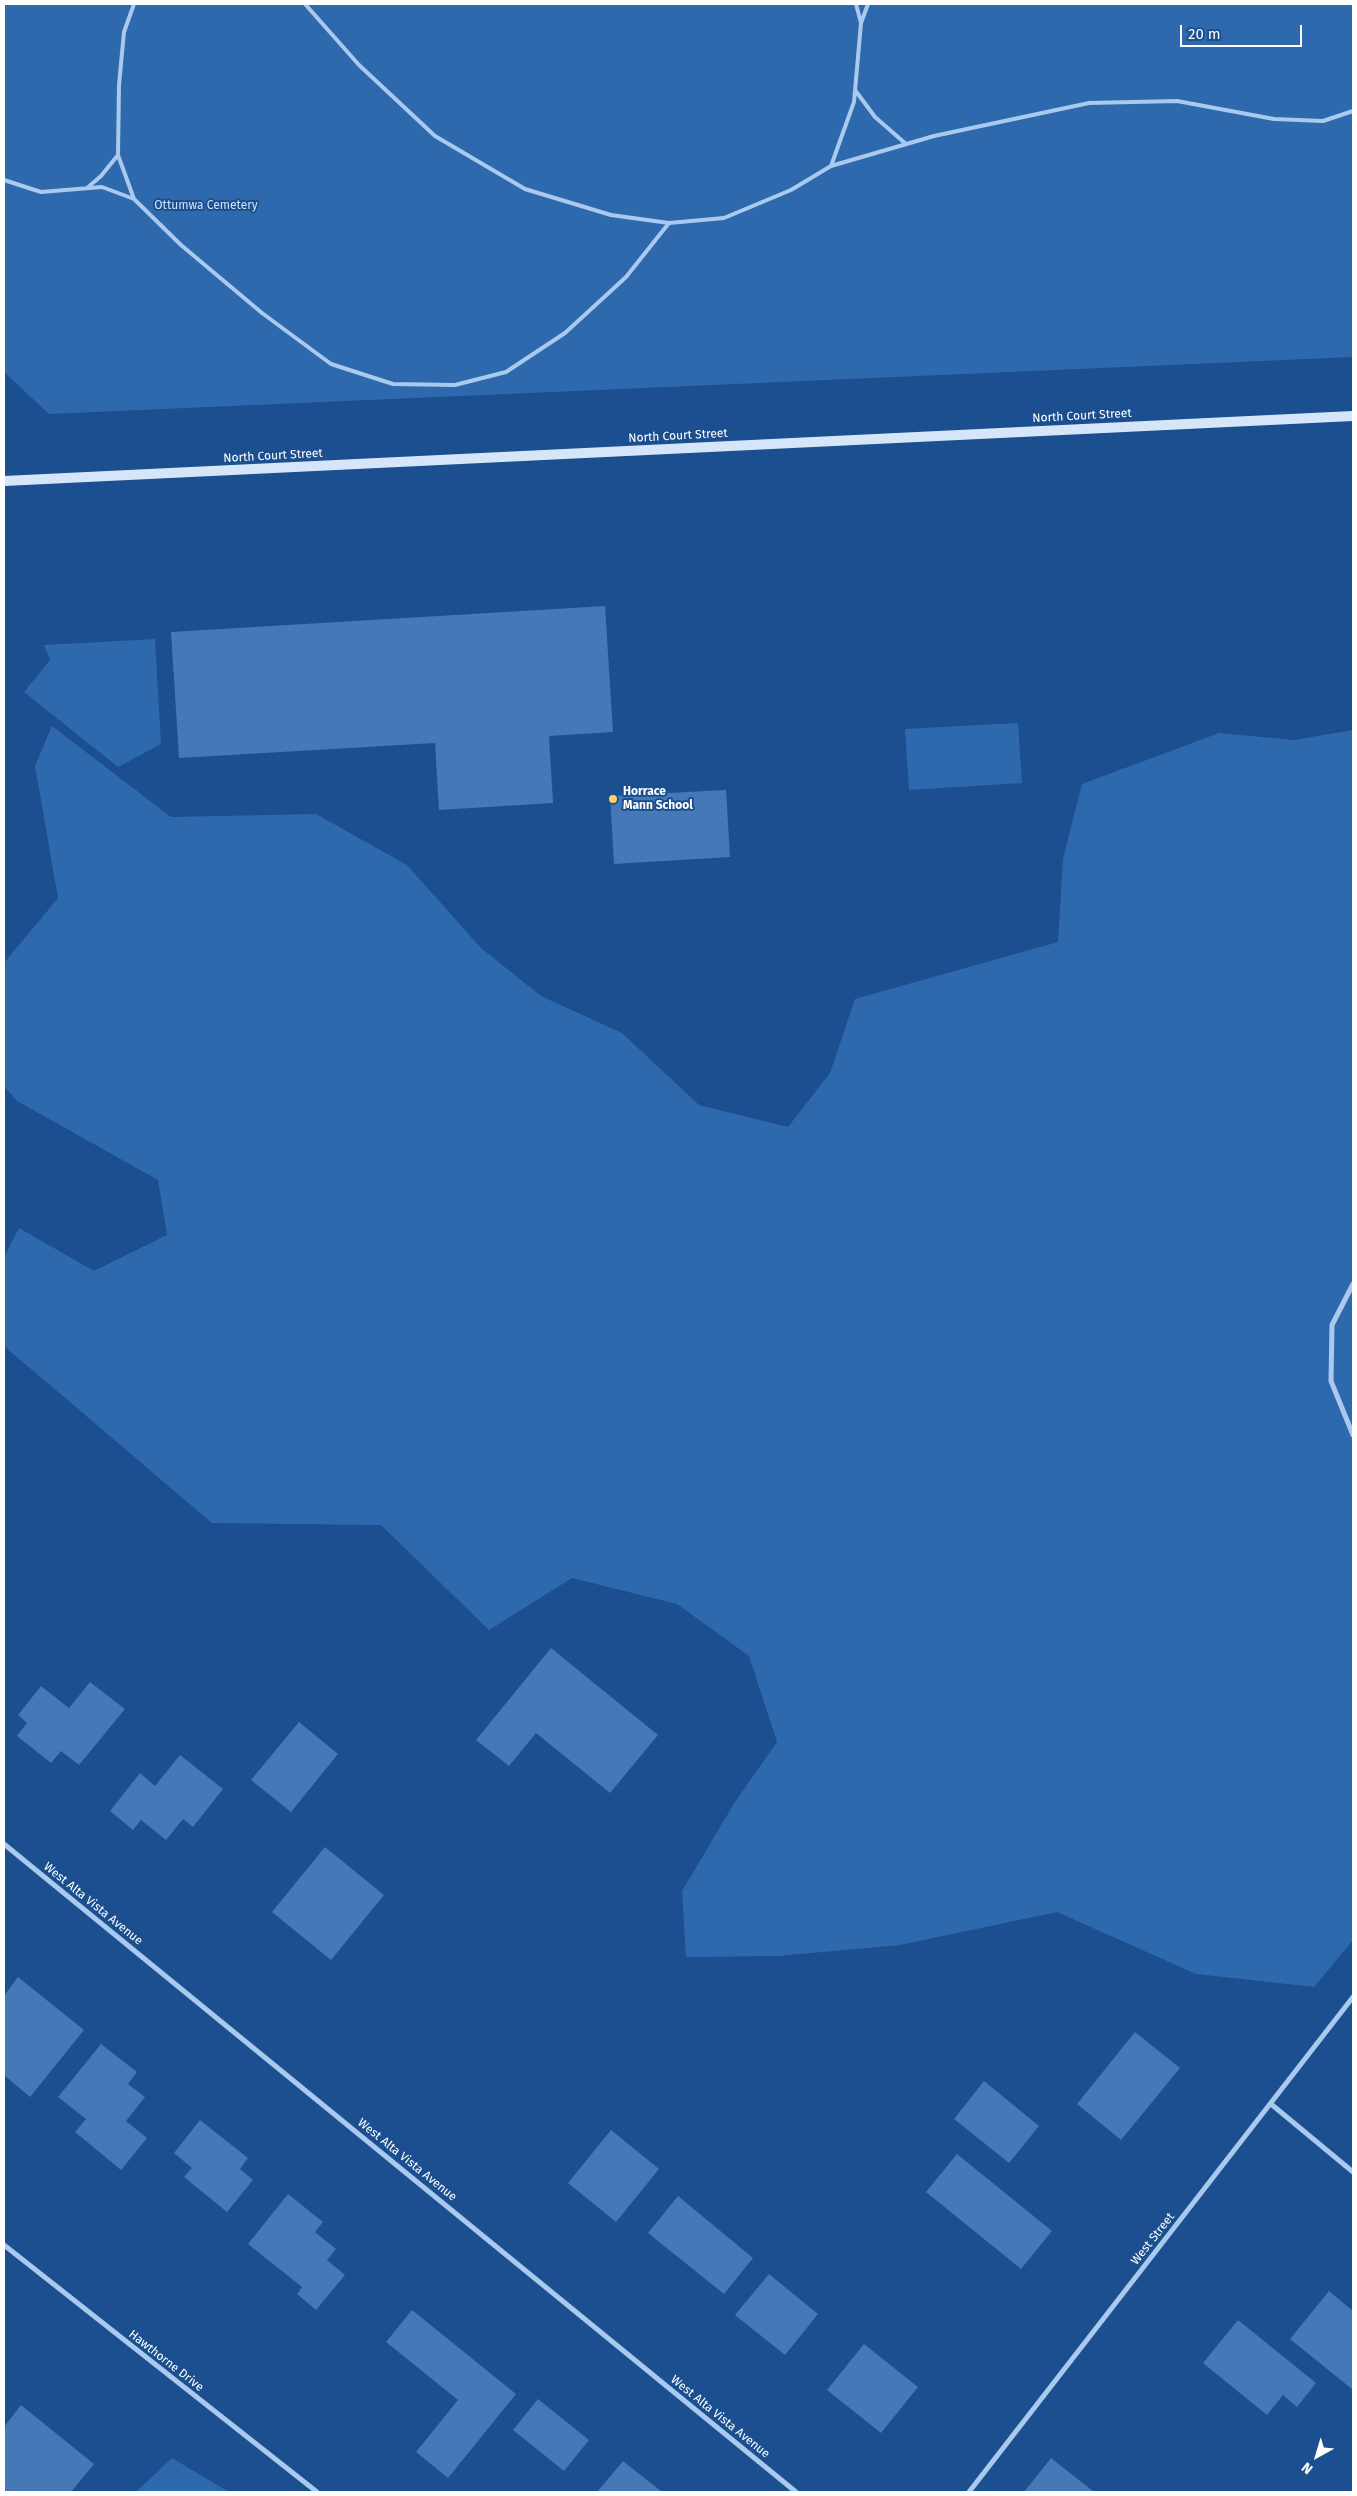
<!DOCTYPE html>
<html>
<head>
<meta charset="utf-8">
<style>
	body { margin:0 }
	#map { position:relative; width:1357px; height:2496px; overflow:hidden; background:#1b4f8f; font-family:"Fira Sans",sans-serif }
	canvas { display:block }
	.frame { position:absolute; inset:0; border:5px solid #fff; pointer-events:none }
	.north { position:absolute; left:1292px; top:2431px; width:50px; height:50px; -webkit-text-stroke:4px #1b4f8f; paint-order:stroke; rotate:219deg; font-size:14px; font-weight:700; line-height:20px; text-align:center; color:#fff }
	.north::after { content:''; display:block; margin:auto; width:18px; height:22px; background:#fff; clip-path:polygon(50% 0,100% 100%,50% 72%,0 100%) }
	.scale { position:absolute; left:1180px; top:25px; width:122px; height:22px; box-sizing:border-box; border:2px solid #fff; border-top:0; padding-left:6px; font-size:15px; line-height:18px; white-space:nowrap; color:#fff; -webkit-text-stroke:4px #1b4f8f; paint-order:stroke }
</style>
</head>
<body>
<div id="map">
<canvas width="1357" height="2496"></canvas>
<div class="frame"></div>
<div class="north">N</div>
<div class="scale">20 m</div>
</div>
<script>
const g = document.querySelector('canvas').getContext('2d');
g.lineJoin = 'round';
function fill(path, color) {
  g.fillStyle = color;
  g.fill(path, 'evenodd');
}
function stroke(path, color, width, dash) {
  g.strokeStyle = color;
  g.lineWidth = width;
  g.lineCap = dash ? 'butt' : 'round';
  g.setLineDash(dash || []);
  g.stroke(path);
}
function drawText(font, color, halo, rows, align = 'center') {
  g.font = font + ' "Fira Sans",sans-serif';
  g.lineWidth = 4;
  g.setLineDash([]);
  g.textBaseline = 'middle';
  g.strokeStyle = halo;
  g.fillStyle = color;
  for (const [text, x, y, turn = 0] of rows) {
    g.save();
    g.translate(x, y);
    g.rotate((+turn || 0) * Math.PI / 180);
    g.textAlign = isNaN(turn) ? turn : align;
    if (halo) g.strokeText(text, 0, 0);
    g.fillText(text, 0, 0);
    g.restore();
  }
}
fill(new Path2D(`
	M4,4H1353V357L49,414L4,372Z
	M155,639L161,744L118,767L24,692L50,660L44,645Z
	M1018,723L1022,783L909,790L905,729Z
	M52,726L171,817L316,814L407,865L481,948L541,996L622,1033L699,1105L788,1127L830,1073L855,999L1058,942L1063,859L1082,784L1219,733L1294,740L1353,730V1940L1314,1987L1196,1974L1057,1912L900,1945L778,1956L686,1957L682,1891L735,1802L777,1742L749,1656L677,1604L572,1578L489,1630L381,1525L212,1523L4,1346V1257L19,1228L94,1271L167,1235L158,1180L17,1101L4,1086V963L58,898L35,766Z
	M172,2458L229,2492H136Z`), '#2e69ad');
fill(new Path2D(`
	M605,606L613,732L549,736L553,803L439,810L435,743L179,758L171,632Z
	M726,790L730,857L614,864L610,796Z
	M551,1648L658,1735L610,1793L536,1733L509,1766L476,1740Z
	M90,1682L125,1709L79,1765L61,1751L51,1763L17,1736L27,1723L18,1715L41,1686L69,1708Z
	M299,1722L338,1754L291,1812L251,1780Z
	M180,1755L223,1789L193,1827L183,1819L166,1840L141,1820L133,1830L110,1811L140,1773L155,1786Z
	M325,1847L384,1895L331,1960L272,1912Z
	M18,1977L84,2030L30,2097L4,2075V1996Z
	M1135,2032L1180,2068L1121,2140L1077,2104Z
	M101,2044L137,2072L128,2084L145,2097L126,2121L147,2138L121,2170L75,2132L86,2119L58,2097Z
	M984,2081L1039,2126L1009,2163L954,2119Z
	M200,2120L248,2158L240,2169L253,2180L227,2212L184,2177L192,2168L174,2153Z
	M611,2130L659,2169L616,2222L568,2183Z
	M957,2154L1052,2231L1021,2269L926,2192Z
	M288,2194L323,2222L315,2232L336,2249L327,2260L345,2275L316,2310L297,2294L302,2287L248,2244Z
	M678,2196L753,2258L724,2294L648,2233Z
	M769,2274L818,2314L785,2355L735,2315Z
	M1329,2291L1353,2311V2390L1290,2339Z
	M412,2310L516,2394L448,2478L416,2452L458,2400L386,2342Z
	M1238,2320L1316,2383L1297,2407L1283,2395L1267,2415L1203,2363Z
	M864,2344L918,2387L881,2433L827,2390Z
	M538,2399L589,2440L564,2471L513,2430Z
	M21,2405L94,2464L71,2492H4V2427Z
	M1051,2458L1094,2492H1024Z
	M623,2461L662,2492H597Z`), '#4478b7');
stroke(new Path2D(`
	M134,4L124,32L119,85L118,155L134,199L181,245L262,313L331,364L393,384L455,385L506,372L565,333L626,277L669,223
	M305,4L359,65L435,136L525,189L611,215L669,223L724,218L791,190L831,166L934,136L1089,103L1177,101L1274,119L1323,121L1353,111
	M861,23L868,4
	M855,90L875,117L906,144
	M831,166L854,102L861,23L856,4
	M4,180L41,192L102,187L134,199
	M87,188L101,176L118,155`), '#a9c9ee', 4);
stroke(new Path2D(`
	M1353,1284L1332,1325L1331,1381L1353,1435
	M4,1844L796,2492
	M1271,2104L1353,2172
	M4,2245L317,2492
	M969,2492L1353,1997`), '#a9c9ee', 5);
stroke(new Path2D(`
	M4,481L1353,416`), '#d6e6fa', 10);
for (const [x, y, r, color] of [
	[613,799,5,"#ffd166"]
]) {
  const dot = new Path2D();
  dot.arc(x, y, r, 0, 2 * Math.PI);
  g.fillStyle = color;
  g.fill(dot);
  stroke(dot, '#1b4f8f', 2);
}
drawText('12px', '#cfe3fa', '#1b4f8f', [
	["Ottumwa Cemetery",206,206]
]);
drawText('12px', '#fff', '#1b4f8f', [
	["North Court Street",1082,416,-3],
	["North Court Street",678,436,-3],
	["North Court Street",273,456,-3],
	["West Alta Vista Avenue",93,1904,39],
	["West Alta Vista Avenue",407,2160,39],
	["West Street",1153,2239,-52],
	["Hawthorne Drive",166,2361,38],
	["West Alta Vista Avenue",720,2417,39]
]);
drawText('bold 12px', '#fff', '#1b4f8f', [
	["Horrace",623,792],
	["Mann School",623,806]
], 'left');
</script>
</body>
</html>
